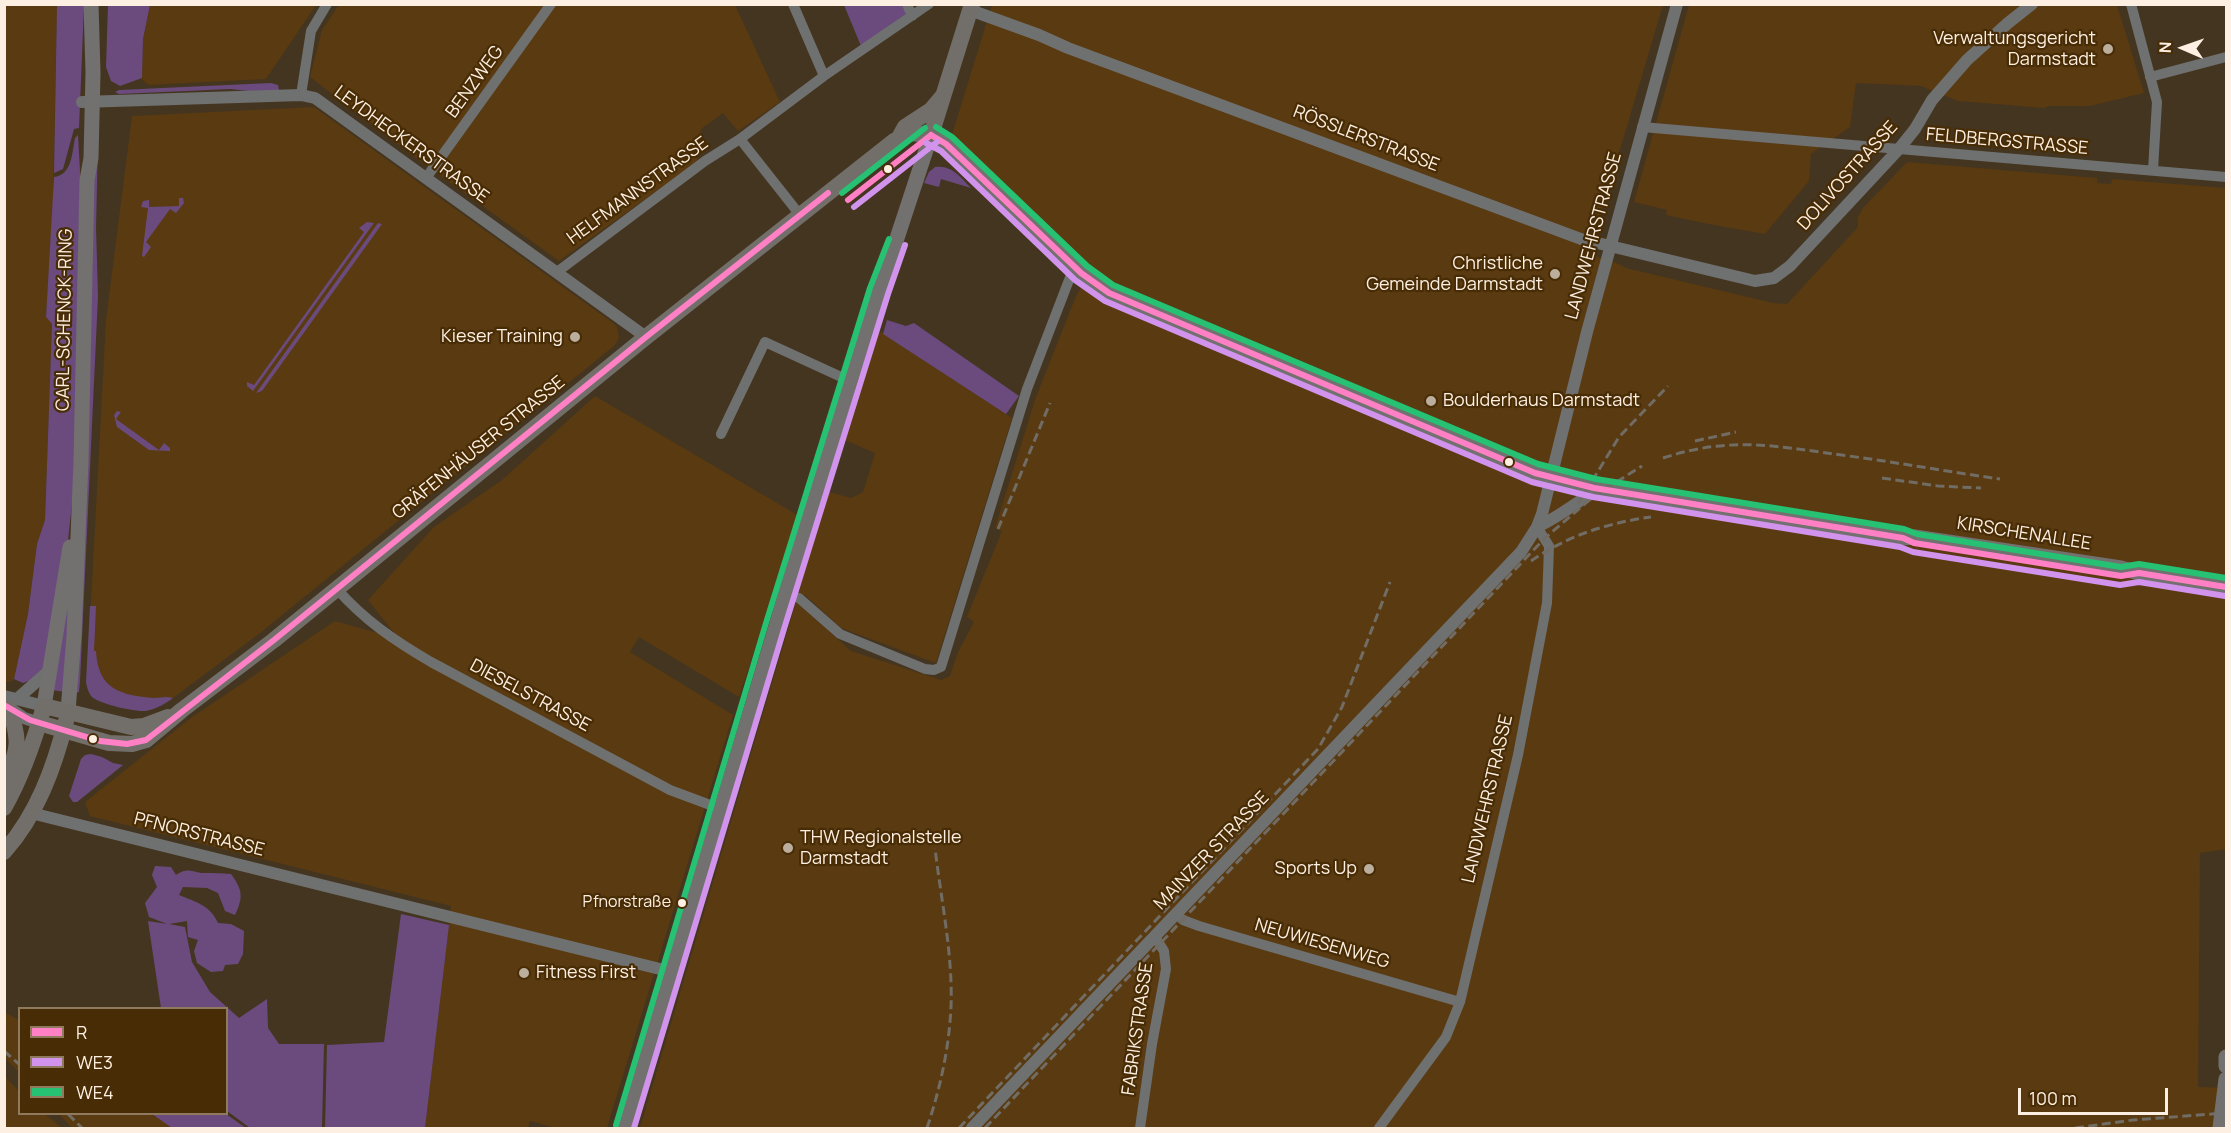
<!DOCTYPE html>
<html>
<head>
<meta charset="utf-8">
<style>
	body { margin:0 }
	#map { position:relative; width:2231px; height:1133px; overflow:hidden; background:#443520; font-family:Manrope,sans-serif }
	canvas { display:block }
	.frame { position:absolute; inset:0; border:6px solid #fdefe1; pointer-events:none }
	.legend { position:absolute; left:18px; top:1007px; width:210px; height:108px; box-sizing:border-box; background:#482c05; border:2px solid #907a5d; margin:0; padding:8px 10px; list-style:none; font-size:18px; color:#fdefe1 }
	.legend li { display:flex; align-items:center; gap:12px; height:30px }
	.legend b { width:30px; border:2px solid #907a5d }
	.north { position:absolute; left:2153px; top:18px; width:60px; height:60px; -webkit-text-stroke:4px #482c05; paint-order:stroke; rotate:272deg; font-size:16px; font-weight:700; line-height:24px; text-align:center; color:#fdefe1 }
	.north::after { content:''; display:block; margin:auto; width:21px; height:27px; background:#fdefe1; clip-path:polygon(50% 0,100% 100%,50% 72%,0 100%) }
	.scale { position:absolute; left:2018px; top:1088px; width:150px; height:27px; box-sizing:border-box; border:3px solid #fdefe1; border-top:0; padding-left:8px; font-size:18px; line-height:21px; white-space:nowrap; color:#fdefe1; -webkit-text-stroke:4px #482c05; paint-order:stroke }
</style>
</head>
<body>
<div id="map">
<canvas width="2231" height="1133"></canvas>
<div class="frame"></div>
<ul class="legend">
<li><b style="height:8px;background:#ff80c5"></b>R</li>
<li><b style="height:8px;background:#d193ec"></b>WE3</li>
<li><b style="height:8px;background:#26c172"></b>WE4</li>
</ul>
<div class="north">N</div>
<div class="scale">100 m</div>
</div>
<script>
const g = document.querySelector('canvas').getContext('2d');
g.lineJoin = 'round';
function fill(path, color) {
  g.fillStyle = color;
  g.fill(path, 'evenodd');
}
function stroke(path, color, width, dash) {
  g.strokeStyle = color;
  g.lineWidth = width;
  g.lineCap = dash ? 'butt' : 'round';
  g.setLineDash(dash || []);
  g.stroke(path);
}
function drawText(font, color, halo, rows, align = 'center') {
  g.font = font + ' Manrope,sans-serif';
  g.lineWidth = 4.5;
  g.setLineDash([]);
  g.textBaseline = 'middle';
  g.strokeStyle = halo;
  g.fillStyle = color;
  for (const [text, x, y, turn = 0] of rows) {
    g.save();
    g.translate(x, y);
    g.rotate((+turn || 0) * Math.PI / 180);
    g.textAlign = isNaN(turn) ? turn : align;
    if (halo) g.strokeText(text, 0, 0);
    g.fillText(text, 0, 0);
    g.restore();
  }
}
fill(new Path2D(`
	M5,5H57L53,201L46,317L52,324L45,520L37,544L28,614L14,679L12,681L6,682H5Z
	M150,5H316L266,79L149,85L142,80L143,39Z
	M339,5H735L780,102L738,131L723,113L701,129L697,162L559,261L416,158L310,77L322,30Z
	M992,5H1663L1589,254L1619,264L1626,268L1773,303L1787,304L1858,227V217L1863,208L1907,162L2097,178V183L2111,184L2112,179L2226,188V849L2200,853L2198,1087L2226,1088V1128H640L796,602L851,651L941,680L950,676L958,652L974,622L967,617L1002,531L995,528L1036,397L1076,296L1091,269L951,138Z
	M1689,5H2117L2144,93L2090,106H2048L2045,108L1958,101L1921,86L1856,83L1850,127L1811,154L1809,181L1765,234L1708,224L1666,215L1667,210L1634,202Z
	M314,107L613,323L617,327L619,338L614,346L372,542L260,633L173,698L164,702L122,701L88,659L106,320L132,116Z
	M879,331L1012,418L936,663L841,628L805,595L798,593L829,492L851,498L863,492L875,453L845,440Z
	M595,396L799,516L739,697L639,637L630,652L733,715L607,1128H556L530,1121L528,1128H425L451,906L90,816L85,802L192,717L335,621L399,639L368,600L434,527L502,480Z
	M4,1012L19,1020V1072L5,1058Z
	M5,1077L19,1091L20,1114H45L62,1128H5Z
	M59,1114H152L172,1128H72Z`), '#593a11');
fill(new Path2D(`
	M57,5H84L79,128L74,129L63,169L54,173Z
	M108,5H150L143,39L142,78L120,86L111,81L106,67Z
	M844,5H903L907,13L861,46Z
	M271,83L278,85L279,90L258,92L230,89L119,94L115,92L119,90Z
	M78,135L82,207L73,494L67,550L46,666L31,680L23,683L14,679L28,614L37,544L45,520L52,324L46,317L54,177C72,175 72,153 75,138Z
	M98,140L96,228L98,296L80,681L79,692L76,693L93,142Z
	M935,167C952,165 960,177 971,188L941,179L939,187L924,183L929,172Z
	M179,198H183L184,203L176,213L170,209L146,242L151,247L144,257L142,256L148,208L141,207L143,201L149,200V207L179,206Z
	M367,222L374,223L253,391L247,386V382L254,385L364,232L359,228Z
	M378,223L382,224L262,391L256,393Z
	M887,320L906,326L914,323L1019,396L1006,414L883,334Z
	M117,411L121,412L116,419L159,450L164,443L170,448V451L149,450L117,427L114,415Z
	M71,584L65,692L52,690Z
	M90,606H96L94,651H96C98,690 121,695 154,698C161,698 166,696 173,698C165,704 156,709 146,711C135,712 98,704 91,696C88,692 87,687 86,682Z
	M91,754L102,757L113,763L123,765L77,802H73L69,796L81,759L85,755Z
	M155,866L171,867L176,875C188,866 193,873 205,873C214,873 222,873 231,874C242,889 244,897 235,915L225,911L218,893L207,888L183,887L179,895C196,902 210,905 218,923L231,924L244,931L243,954L238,964L225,965L223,971L211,972L197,963L194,951L198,940L188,937L187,921L169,924L185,927L192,962L210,992L239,1018L267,999L268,1028L279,1044H324L322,1128H250L227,1111L226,1008H161L148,921L167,924L149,917L145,903L157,887L152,875Z
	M401,914L449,925L425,1128H325L327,1045L384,1042Z
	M152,1114H226L246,1128H172Z`), '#6b4b7d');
stroke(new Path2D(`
	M793,4L824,76
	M907,4L912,16
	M2131,4L2157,102L2153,170
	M2150,77L2226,57
	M301,95L311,31L327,4
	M1642,127L2226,177
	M740,139L800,215
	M426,178L551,4
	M557,272L705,161L740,139L824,76L929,4
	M721,434L765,342L850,381
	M337,589C364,620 395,641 431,662L670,790L721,809
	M785,594L799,598L840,634L925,669L934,670L941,667L1027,389L1074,267
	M1176,914L1183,920L1199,926L1460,1002
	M1140,1128L1152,1044L1166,969L1164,951L1155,937
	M1379,1128L1446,1037L1460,1002L1518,755L1547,603L1549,546L1537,527`), '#6f7070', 10);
stroke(new Path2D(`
	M970,10L1039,35L1068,48L1581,239L1755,281L1774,278L1790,266L1899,149L1915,129L1932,100L1967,60L2008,23L2032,4
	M82,102L301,95L315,98L646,337
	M1537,527C1559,517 1577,502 1598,489
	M4,696L44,706
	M17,699L51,669
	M8,707L24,718L39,723
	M31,813L672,972
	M972,1128L1459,617L1521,552L1537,527L1542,514L1587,332L1677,4`), '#6f7070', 12);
stroke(new Path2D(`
	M44,706L70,547
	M68,711L74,636L81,461L87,180L91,158L93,73L91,4
	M2226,1057V1066
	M625,1128L850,381L931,135L946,144L1081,273L1109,293L1535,473L1594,488L1903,538L1915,537L2121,568L2139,573L2226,587`), '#72716f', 15);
stroke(new Path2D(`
	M900,136L905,127L931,110L942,97
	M39,723L109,743L132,744L146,740L182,710L274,640L646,337L894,141L909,133L931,135L972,4
	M4,781C19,751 21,739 8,707
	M4,808C22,776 34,742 44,706L131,727L144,726L168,717
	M4,852C37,815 54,768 66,721`), '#726f6a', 16);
stroke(new Path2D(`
	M1695,441L1736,432
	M1663,458C1734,435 1778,447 1849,456C1900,463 1950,472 2000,479
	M1882,478L1938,486L1981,488
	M1578,504L1619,437L1668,386
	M998,529L1050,403
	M1531,561C1567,536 1607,523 1651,517
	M4,1051L20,1065
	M68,1114L82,1128
	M927,1128C940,1089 949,1049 951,1007C953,954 941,900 935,848
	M959,1128L1318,749L1342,707L1390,582
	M985,1128L1545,538L1594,496L1642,466
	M2075,1128L2133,1120L2226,1113`), '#716c64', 3, [9, 4.5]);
stroke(new Path2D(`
	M2220,1128L2226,1079`), '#72716f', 15);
stroke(new Path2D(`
	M931,135L946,144L1081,273L1109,293L1535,473L1594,488L1903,538L1914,543L2121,576L2139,573L2226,587
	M848,200L931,135
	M4,705L30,720L100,741L127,744L146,740L274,640L646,337L828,193`), '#ff80c5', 6);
stroke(new Path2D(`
	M926,143L941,151L1075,280L1105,301L1532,482L1593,497L1900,547L1913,552L2120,585L2139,582L2225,596
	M854,207L937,142
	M634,1128L784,629L888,294L905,245`), '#d193ec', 6);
stroke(new Path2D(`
	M936,127L952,137L1087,266L1113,285L1538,464L1596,479L1904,529L1917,534L2121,567L2139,564L2226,578
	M842,193L925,128
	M616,1125L766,623L870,288L889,239`), '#26c172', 6);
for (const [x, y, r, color] of [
	[2108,49,6,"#bcae9d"],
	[888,169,5,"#fdefe1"],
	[1555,274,6,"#bcae9d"],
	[575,337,6,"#bcae9d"],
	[1431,401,6,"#bcae9d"],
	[1509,462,5,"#fdefe1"],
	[93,739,5,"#fdefe1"],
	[788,848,6,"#bcae9d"],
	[1369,869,6,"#bcae9d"],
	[682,903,5,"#fdefe1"],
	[524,973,6,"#bcae9d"]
]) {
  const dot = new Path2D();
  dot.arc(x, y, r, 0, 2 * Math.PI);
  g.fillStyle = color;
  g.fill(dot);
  stroke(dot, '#482c05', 2);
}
drawText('16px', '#fdefe1', '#482c05', [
	["Pfnorstraße",671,903]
], 'right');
drawText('18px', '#fdefe1', '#482c05', [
	["Verwaltungsgericht",2096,39],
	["Darmstadt",2096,60],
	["Christliche",1543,264],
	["Gemeinde Darmstadt",1543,285],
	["Kieser Training",563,337],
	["Boulderhaus Darmstadt",1443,401,"left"],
	["THW Regionalstelle",800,838,"left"],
	["Darmstadt",800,859,"left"],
	["Sports Up",1357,869],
	["Fitness First",536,973,"left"]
], 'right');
drawText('18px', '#fdefe1', '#482c05', [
	["BENZWEG",475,82,-54],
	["RÖSSLERSTRASSE",1366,139,21],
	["FELDBERGSTRASSE",2007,142,5],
	["LEYDHECKERSTRASSE",411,145,36],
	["DOLIVOSTRASSE",1848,176,-48],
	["HELFMANNSTRASSE",638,191,-36],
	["LANDWEHRSTRASSE",1594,236,-75],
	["CARL-SCHENCK-RING",65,320,-89],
	["GRÄFENHÄUSER STRASSE",479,448,-39],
	["KIRSCHENALLEE",2024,534,9],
	["DIESELSTRASSE",530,696,28],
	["LANDWEHRSTRASSE",1488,799,-77],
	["PFNORSTRASSE",199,835,14],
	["MAINZER STRASSE",1212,851,-46],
	["NEUWIESENWEG",1322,944,16],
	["FABRIKSTRASSE",1138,1029,-82]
]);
</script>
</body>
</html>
